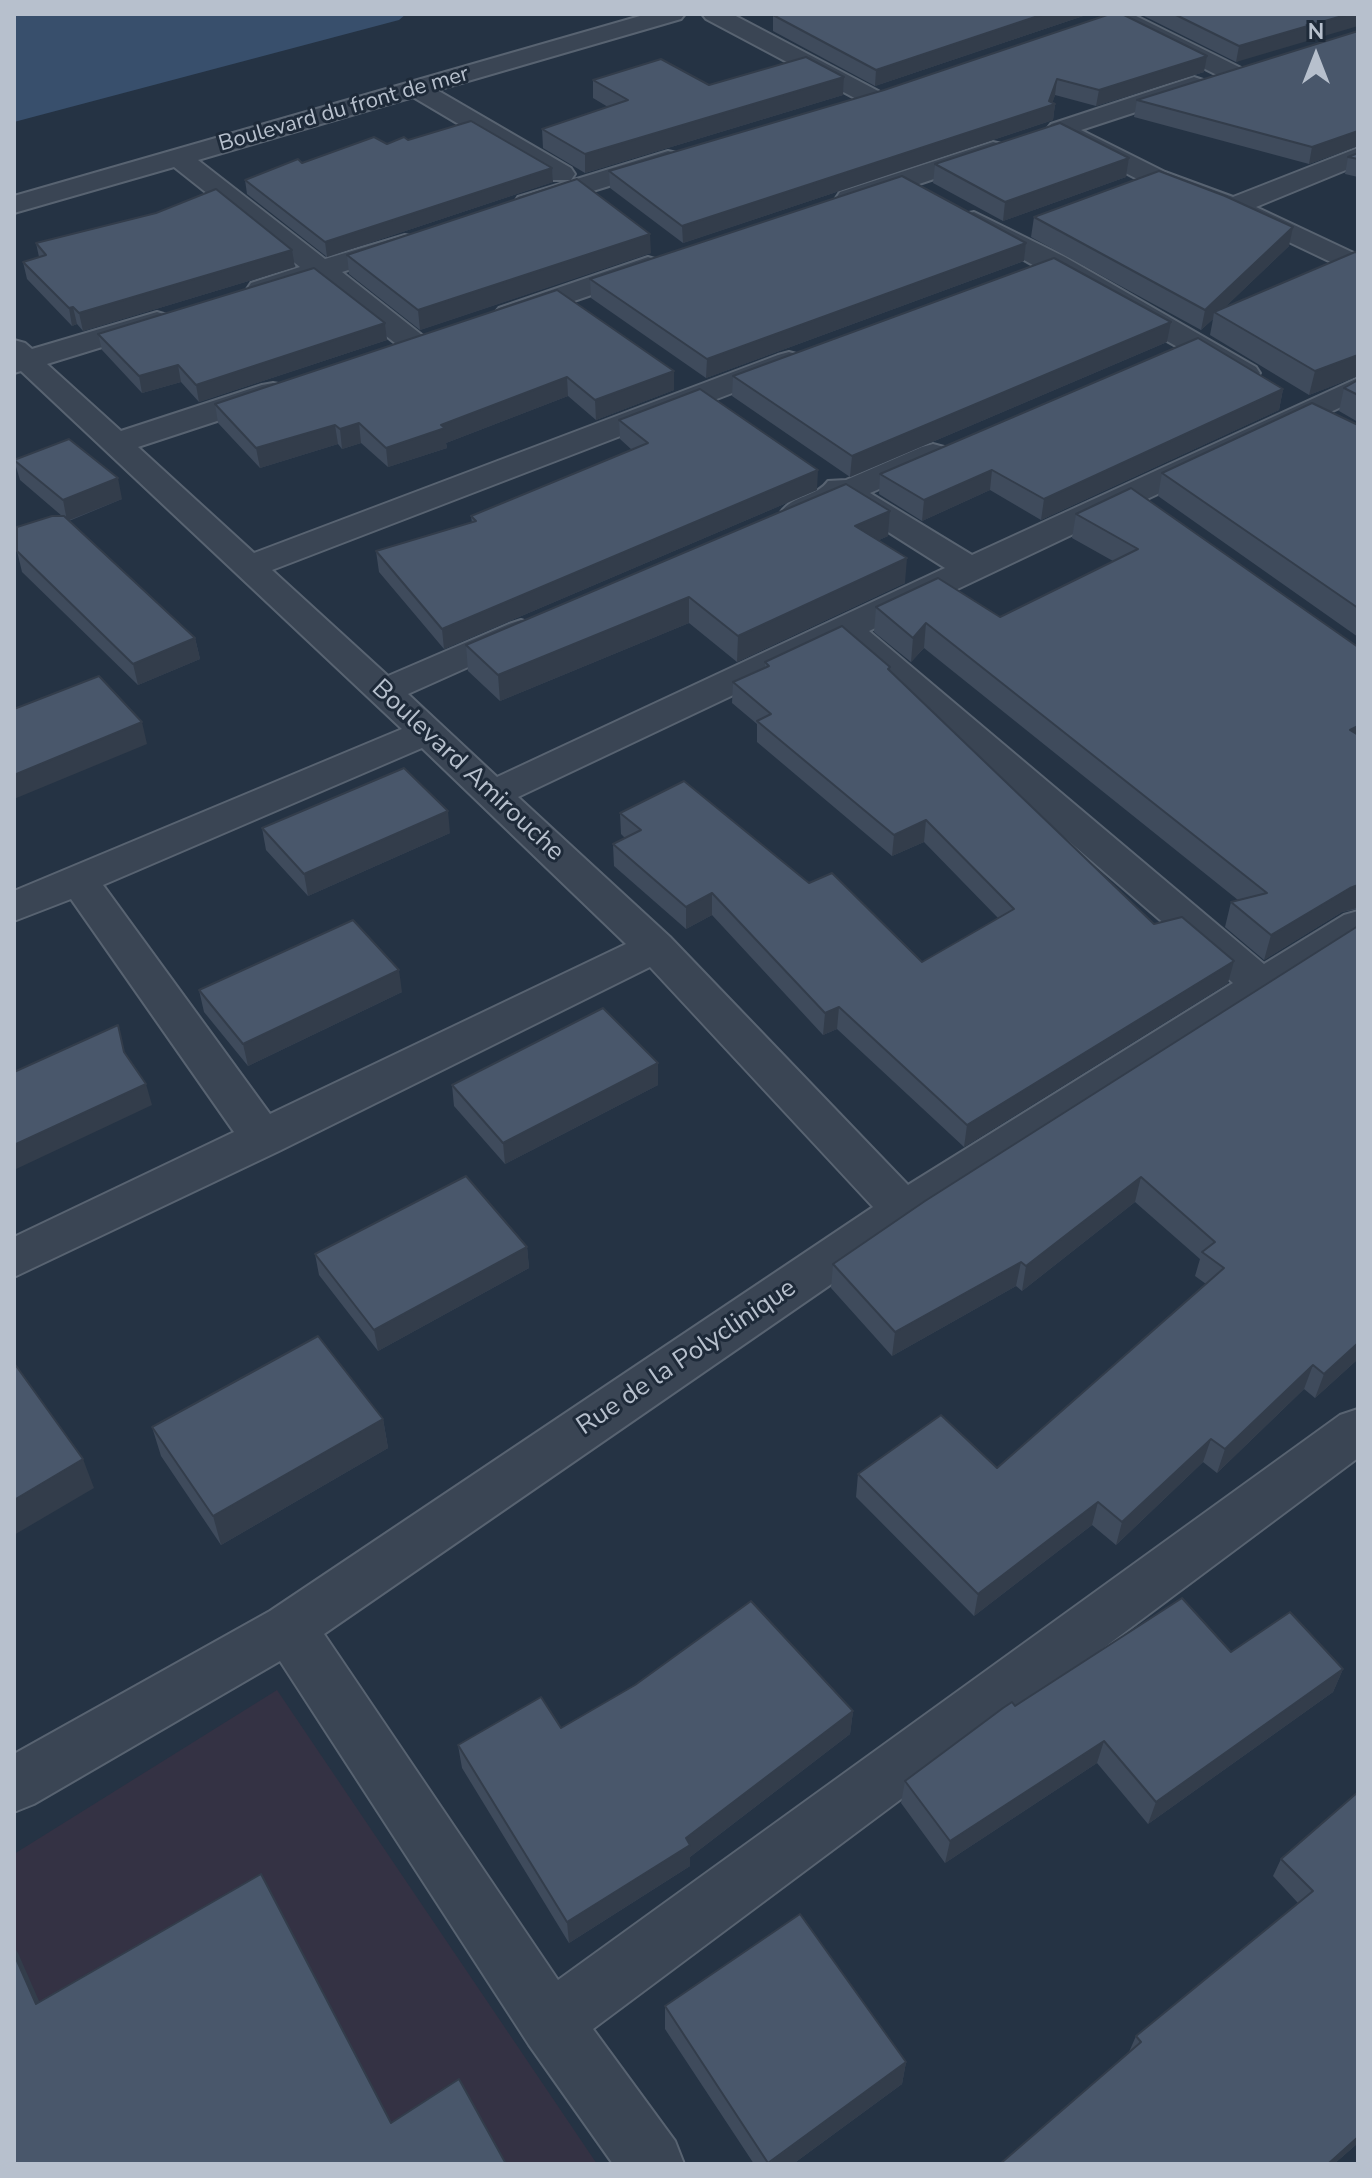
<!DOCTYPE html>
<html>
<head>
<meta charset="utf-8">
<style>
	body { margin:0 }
	#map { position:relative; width:1372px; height:2178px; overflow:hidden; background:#253344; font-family:"Nunito Sans",sans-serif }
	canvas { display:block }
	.frame { position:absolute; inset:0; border:16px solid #b7c0cd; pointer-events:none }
	.north { position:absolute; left:1276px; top:16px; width:80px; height:80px; -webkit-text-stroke:6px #1e2a39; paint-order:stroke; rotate:0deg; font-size:22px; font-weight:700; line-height:32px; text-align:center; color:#b7c0cd }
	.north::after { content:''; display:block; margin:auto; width:28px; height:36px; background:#b7c0cd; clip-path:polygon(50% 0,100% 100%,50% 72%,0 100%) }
</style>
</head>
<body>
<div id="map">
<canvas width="1372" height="2178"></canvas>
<div class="frame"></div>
<div class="north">N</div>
</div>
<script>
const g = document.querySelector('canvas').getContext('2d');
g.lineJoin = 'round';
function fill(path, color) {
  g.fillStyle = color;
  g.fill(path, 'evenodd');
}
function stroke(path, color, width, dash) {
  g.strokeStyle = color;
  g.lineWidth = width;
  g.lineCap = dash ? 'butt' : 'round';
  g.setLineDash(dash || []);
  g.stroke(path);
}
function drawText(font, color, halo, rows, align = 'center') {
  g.font = font + ' "Nunito Sans",sans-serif';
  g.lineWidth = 6;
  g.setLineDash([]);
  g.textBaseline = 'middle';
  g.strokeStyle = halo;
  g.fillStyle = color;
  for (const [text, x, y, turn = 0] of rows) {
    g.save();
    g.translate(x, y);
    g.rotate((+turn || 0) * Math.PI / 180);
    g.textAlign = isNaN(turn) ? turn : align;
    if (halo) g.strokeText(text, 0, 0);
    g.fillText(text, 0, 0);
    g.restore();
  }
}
fill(new Path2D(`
	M277,1690L597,2164H14V1854Z`), '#343244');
fill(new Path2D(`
	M14,14H406L399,20L14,122Z`), '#384f6c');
const minor = new Path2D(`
	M647,14H685L681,19L437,90L571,168L575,174L571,180H553L413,97L198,160L325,259L405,235L415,237L419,243L415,249L342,272L427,339L431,345L427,351L416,354L405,351L317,281L261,298L251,295L247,289L251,283L300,267L174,167L14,213V196Z
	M702,14H732L882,93L886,98L882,103H864L706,19Z
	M1101,14H1132L1241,68L1244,73L1241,78H1223L1105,19Z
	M1194,77L1203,80L1207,85L1203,90L1081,130L1165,172L1233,197L1358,148V165L1256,207L1358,255V275L1228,213L1147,184L1067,143L1064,136L1051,134L1047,129L1051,124Z
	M993,142L1002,144L1006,150L1002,156L860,204H840L836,198L840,192Z
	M668,151L677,153L681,159L677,165L528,211L518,209L514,203L518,197Z
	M974,212L1065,257L1256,367L1260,373L1256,379L1245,382L1234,379L964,226L960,220L964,214Z
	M648,257L658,260L662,266L658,272L519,320L509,323L499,320L494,314L499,308Z
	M157,312L167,315L172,321L167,327L47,364L121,431L262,385L273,383L284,385L288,392L284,399L138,447L254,553L778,355L789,352L800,355L804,361L800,367L272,570L388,676L509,624L521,620L533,624L539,631L533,638L408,694L497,777L945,568L844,504C825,513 807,524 786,519L781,512C793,495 817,497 828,481L846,480L922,447L933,444L944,447L949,454L944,461L870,493L972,555L1358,378V399L869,631L1264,964L1344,915L1358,911V944L920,1223L324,1634L558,1980L1340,1415L1358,1409V1458L593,2029L675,2141L684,2164H613L529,2045L280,1661L34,1804L14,1812V1754L270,1611L873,1207L650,967L279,1151L14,1277V1237L234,1132L71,899L14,921V891L402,729L21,371L14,373V340L25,343L32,349ZM841,644L1233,983L908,1185L670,937L518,797ZM422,748L626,944L270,1114L103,885Z`);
stroke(minor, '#586371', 4);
fill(minor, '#3a4554');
fill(new Path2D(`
	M776,14H1089L875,86L773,31V15Z
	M1110,14L1204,72L1096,106L1055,95L1052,103L1055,104L1053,120L683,243L610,188L609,171L884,90Z
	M1140,14H1358L1236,62Z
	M1358,31V146L1309,164L1134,117L1137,100Z
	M844,77L843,95L585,173L543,148L542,129L608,107L593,98V80L709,85Z
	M408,140L552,168L553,182L327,257L247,194L245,180L302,163Z
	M1358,153V177L1345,174L1348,157Z
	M1129,158L1126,177L1003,221L933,183L935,164Z
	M1034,217L1289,246L1225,307L1358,253V376L1309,395L1210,335L1213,319L1201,330L1031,237Z
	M36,243L295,267L83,331L77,324L72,326L27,279L23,262L39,257Z
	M1026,243L1024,261L706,378L591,298L590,279Z
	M651,253L420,330L349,274L347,255Z
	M557,290L674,371V390L596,420L568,396L446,443L447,448L388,467L361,443L342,449L338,444L260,468L218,423L215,404Z
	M1171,322L1167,342L850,477L732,396L733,376Z
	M385,323L387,340L199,402L181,382L142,393L102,350L98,334Z
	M1358,380V422L1339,411L1344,388Z
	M1283,389L1279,410L1041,520L990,490L922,521L879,494L880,474Z
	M619,420L817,490L444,649L379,572L376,551L472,523L471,516L632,450L620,439Z
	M1358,425V637L1158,496L1162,473Z
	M14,460L122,499L69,521L195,638L200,659L138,685L22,572L17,551L62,516L20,480Z
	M890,511L888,536L879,540L905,583L737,662L689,623L500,701L468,671L466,645Z
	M1076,514L1358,647V909L1342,912L1264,960L1225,927L1231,902L1238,900L924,648L911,662L874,632L876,607L1000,617L1113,561L1072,538Z
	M765,662L889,670L1154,924L1228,983L964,1147L837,1029L823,1035L712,915L686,929L614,866L613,844L625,838L621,834L620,813L809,883L922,962L998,918L924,842L892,856L757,742V724L732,703L733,682L765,668Z
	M262,828L450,833L308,896L266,850Z
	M1358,926V1359L1315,1398L1304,1389L1217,1473L1203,1462L1116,1545L1092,1525L974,1616L856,1497L858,1474L997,1468L1206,1284L1195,1276L1200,1259L1135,1202L1022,1291L1016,1286L892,1356L831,1288L833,1264Z
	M199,990L402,992L248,1066L204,1012Z
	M452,1085H658L505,1164L454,1106Z
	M527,1247L529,1268L378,1351L319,1275L315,1254Z
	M383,1419L388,1448L221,1545L161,1456L152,1427Z
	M1231,1652L1343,1669L1333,1692L1148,1824L1097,1763L945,1863L901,1803L905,1781L1015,1706Z
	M853,1711L850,1734L690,1857V1866L569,1943L462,1768L458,1745L561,1728Z
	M1358,1792V2143L1334,2164L1129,2052L1136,2036L1298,1903L1273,1876L1281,1859Z
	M665,2006L906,2062L902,2084L793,2164H754L665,2029Z`), '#3f4b5c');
fill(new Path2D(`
	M1044,14H1089L875,86L876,70Z
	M1349,14H1358V26L1236,62L1239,46Z
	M1207,56L1204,72L1096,106L1099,90Z
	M844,77L843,95L585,173V154Z
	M1057,79L1055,95L1052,105L1055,104L1053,120L683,243L682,226L1049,101Z
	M1358,131V146L1309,164L1312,147Z
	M1129,158L1126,177L1003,221L1005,202Z
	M552,168L553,182L327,257L325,242Z
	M1293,227L1289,246L1218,314L1214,312L1213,319L1201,330L1205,310Z
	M650,234L651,253L420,330L418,310Z
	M1026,243L1024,261L706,378L707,359Z
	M292,250L295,267L83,331L79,313Z
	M73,307L77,324L72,326L69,308Z
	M1171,322L1167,342L850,477L852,456Z
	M385,323L387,340L199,402L196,385Z
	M1358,355V376L1309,395L1315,371Z
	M178,365L181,382L142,393L139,376Z
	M674,371V390L596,420L595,400Z
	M567,377L568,396L446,443L447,448L388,467L386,448L441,425Z
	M1283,389L1279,410L1041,520L1044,499Z
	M359,423L361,443L342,449L340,429Z
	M335,425L338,444L260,468L256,448Z
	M818,470L817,490L444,649L442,629Z
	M992,470L990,490L922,521L924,500Z
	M118,478L122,499L67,521L63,500Z
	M890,511L888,536L854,551L855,526Z
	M907,558L905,583L737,662L738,636Z
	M689,597V623L500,701L498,675Z
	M926,623L924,648L911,662L913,638Z
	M195,638L200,659L138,685L133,664Z
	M142,722L147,744L14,799V775Z
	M1358,726V747L1350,730Z
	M448,811L450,833L308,896L304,874Z
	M926,820L924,842L892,856L894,835Z
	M1358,885L1357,908L1342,912L1264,960L1271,935L1350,888Z
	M712,893V915L686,929V907Z
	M1234,961L1228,983L964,1147L967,1125Z
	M399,970L402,992L248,1066L243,1044Z
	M839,1007L837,1029L823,1035L825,1013Z
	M658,1063V1085L505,1164L503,1143Z
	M146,1084L152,1105L14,1170V1145Z
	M1141,1177L1135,1202L1022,1291L1026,1266Z
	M527,1247L529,1268L378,1351L374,1330Z
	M1021,1262L1016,1286L892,1356L895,1332Z
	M1358,1343V1359L1315,1398L1324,1374Z
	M1313,1365L1304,1389L1217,1473L1225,1449Z
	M383,1419L388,1448L221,1545L213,1516Z
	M1211,1439L1203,1462L1116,1545L1122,1522Z
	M83,1459L94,1488L14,1535V1500Z
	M1098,1502L1092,1525L974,1616L978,1594Z
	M1343,1669L1333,1692L1148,1824L1156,1802Z
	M853,1711L850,1734L690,1857V1866L569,1943L567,1922L686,1838Z
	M1104,1741L1097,1763L945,1863L950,1841Z
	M14,1947L18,1953L53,2033L36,2004L14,1954Z
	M906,2062L902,2084L793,2164H768Z
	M1358,2137V2143L1334,2164H1328Z`), '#333d4b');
const building = new Path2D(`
	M776,14H1044L876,70L773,15Z
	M1110,14H1122L1207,56L1099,90L1057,79L1049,101L1055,104L682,226L609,171L884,90Z
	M1174,14H1349L1239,46Z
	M1358,31V131L1312,147L1137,100Z
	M806,57L844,77L585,154L542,129L628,100L593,80L661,59L709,85Z
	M471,121L552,168L325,242L245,180L298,159L302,163L374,137L387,144L404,137L408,140Z
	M1060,123L1129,158L1005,202L935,164Z
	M1358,153V159L1348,157Z
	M1159,171L1225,196L1293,227L1205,310L1034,217Z
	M902,176L1026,243L707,359L590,279Z
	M577,179L650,234L418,310L347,255Z
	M216,189L292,250L79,313L73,307L69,308L23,262L46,255L36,243L156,213Z
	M1355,252L1358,253V355L1315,371L1214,312Z
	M1054,258L1171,322L852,456L733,376Z
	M314,268L385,323L196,385L178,365L139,376L98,334Z
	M557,290L674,371L595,400L567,377L441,425L445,428L386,448L359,423L340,429L335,425L256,448L215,404Z
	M1198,338L1283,389L1044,499L992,470L924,500L880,474Z
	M1358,380V395L1344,388Z
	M700,389L818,470L442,629L376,551L476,521L471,516L648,443L619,420Z
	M1312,403L1358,425V608L1162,473Z
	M69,439L118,478L63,500L14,460Z
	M846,484L890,511L855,526L907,558L738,636L689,597L498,675L466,645Z
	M1131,488L1358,647V726L1350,730L1358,735V885L1350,888L1271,935L1231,902L1267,893L926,623L913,638L876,607L938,578L1000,617L1138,549L1076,514Z
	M52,516H64L195,638L133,664L17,551V527Z
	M842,626L890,667L888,669L1154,924L1182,917L1234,961L967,1125L839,1007L825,1013L712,893L686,907L613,844L641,830L620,813L684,781L809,883L832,873L922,962L1014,909L926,820L894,835L757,721L771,714L733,682L769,666L765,662Z
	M99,676L142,722L14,775V709Z
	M404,768L448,811L304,874L262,828Z
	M353,920L399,970L243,1044L199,990Z
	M1358,926V1343L1324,1374L1313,1365L1225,1449L1211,1439L1122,1522L1098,1502L978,1594L858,1474L941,1415L997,1468L1224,1268L1202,1252L1215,1242L1141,1177L1026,1266L1021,1262L895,1332L833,1264L925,1201Z
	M603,1008L658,1063L503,1143L452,1085Z
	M118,1025L124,1052L146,1084L14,1145V1072Z
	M466,1176L527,1247L374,1330L315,1254Z
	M318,1336L383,1419L213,1516L152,1427Z
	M14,1363L83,1459L14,1500Z
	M1182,1598L1231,1652L1290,1612L1343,1669L1156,1802L1104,1741L950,1841L905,1781L1003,1708L1012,1702L1015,1706Z
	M751,1601L853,1711L686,1838L690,1845L567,1922L458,1745L541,1697L561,1728L635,1685Z
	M1358,1792V2137L1328,2164H1000L1141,2042L1136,2036L1313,1891L1281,1859Z
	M261,1874L391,2123L459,2079L506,2164H14V1954L36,2004Z
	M800,1914L906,2062L768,2163L665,2006Z`);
fill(building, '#49576b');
stroke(building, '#333d4b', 2);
drawText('22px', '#b7c0cd', '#1e2a39', [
	["Boulevard du front de mer",344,110,-16]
]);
drawText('26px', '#b7c0cd', '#1e2a39', [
	["Boulevard Amirouche",467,771,43],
	["Rue de la Polyclinique",687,1358,-34]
]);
</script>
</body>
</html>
